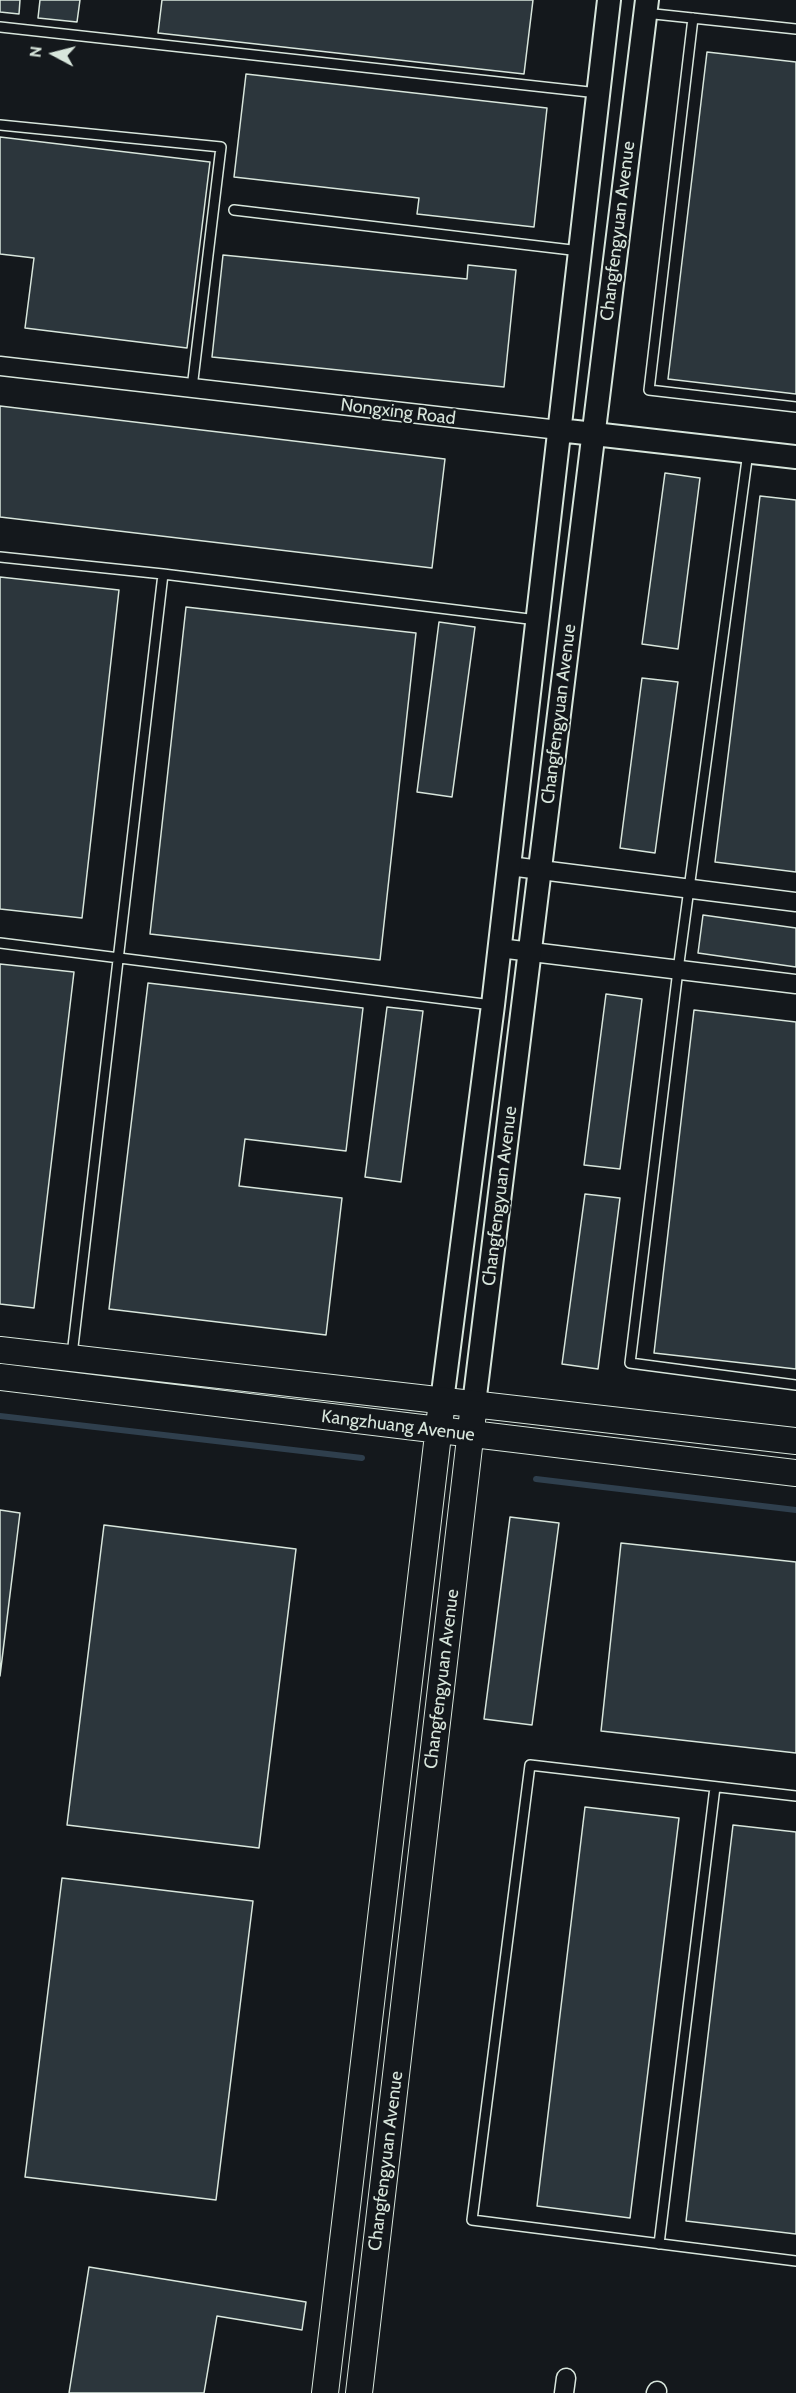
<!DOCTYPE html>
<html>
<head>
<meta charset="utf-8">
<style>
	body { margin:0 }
	#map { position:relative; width:796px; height:2393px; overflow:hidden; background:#14181c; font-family:Cabin,sans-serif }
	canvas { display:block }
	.north { position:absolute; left:24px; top:24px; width:60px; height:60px; -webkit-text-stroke:4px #14181c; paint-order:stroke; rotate:277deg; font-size:16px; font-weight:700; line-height:24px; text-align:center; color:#d8e6dc }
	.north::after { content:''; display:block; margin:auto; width:21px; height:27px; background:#d8e6dc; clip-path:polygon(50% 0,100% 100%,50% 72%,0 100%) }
</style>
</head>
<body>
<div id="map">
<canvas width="796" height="2393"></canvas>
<div class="north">N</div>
</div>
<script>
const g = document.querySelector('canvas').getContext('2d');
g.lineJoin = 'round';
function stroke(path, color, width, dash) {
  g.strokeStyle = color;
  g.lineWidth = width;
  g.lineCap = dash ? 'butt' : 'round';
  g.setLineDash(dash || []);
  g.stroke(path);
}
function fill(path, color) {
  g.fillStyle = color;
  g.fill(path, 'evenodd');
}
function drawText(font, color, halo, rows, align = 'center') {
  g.font = font + ' Cabin,sans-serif';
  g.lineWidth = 4.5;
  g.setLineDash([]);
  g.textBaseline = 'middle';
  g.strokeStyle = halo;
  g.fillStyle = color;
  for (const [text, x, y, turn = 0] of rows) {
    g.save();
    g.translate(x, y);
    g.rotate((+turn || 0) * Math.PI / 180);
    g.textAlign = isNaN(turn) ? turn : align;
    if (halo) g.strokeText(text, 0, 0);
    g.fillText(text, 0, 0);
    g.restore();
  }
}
stroke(new Path2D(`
	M0,1416L362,1458
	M536,1479L796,1510`), '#2f3f4d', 6);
const building = new Path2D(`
	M0,0H20L19,14L0,12Z
	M40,0H80L77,22L38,18Z
	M162,0H533L524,74L158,33Z
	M707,52L796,62V394L668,379Z
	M246,74L547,108L534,227L417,214L419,198L234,177Z
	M0,137L210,162L187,348L25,328L34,258L0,254Z
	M223,255L467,279L468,265L516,270L504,387L212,357Z
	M0,406L445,459L432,568L0,517Z
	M665,473L700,478L678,649L642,644Z
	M760,496L796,500V872L715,862Z
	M0,577L119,590L82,918L0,909Z
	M186,607L416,633L380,960L150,934Z
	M439,622L475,627L452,797L417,792Z
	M642,678L678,682L655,853L620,848Z
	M703,915L796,928V967L698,953Z
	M0,964L74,972L34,1308L0,1304Z
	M148,983L363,1008L346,1151L245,1139L239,1186L342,1198L326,1335L109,1309Z
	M606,994L642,999L620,1169L584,1165Z
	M387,1007L423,1011L401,1182L365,1177Z
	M694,1010L796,1022V1369L654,1353Z
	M585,1194L620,1198L598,1369L562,1364Z
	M0,1510L20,1513L0,1676Z
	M510,1517L559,1523L532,1725L484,1719Z
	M104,1525L296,1549L259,1848L67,1825Z
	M621,1543L796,1562V1753L601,1731Z
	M585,1807L679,1818L630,2218L537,2206Z
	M733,1825L796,1832V2234L686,2221Z
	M62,1878L253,1901L216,2200L25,2177Z
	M89,2267L306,2302L302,2330L217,2316L204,2393H69Z`);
fill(building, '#2c363c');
stroke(building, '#d8e6dc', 1.5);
const service = new Path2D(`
	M645,13L796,29
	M693,18L649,390L796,407
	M0,27L598,93
	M0,125L221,147L192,388
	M234,210L580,251
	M748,452L678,970L630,1363L796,1385
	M0,557L163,574
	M0,943L492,1005
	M72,1355L163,574L537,620
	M796,1796L530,1765L472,2220L796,2261
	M659,2244L715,1787`);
const minor = new Path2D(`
	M0,366L559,430
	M509,866L796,902
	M499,948L796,984
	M564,2393L566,2378
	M656,2393L657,2391`);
const tertiary = new Path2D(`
	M559,430L796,457
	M442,1401L493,1005L609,0
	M474,1404L647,0`);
const secondary = new Path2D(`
	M0,1350L796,1441
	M0,1377L796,1473
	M325,2393L442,1401
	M359,2393L474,1404`);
stroke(service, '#d8e6dc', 12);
stroke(minor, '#d8e6dc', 21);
stroke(tertiary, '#d8e6dc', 26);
stroke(secondary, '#d8e6dc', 28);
stroke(service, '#14181c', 9);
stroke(minor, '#14181c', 18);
stroke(tertiary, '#14181c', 22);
stroke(secondary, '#14181c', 26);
drawText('18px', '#d8e6dc', '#14181c', [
	["Changfengyuan Avenue",618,231,-83],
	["Nongxing Road",398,412,7],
	["Changfengyuan Avenue",559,714,-83],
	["Changfengyuan Avenue",500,1196,-83],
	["Kangzhuang Avenue",398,1426,7],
	["Changfengyuan Avenue",442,1679,-83],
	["Changfengyuan Avenue",386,2161,-83]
]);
</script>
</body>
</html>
